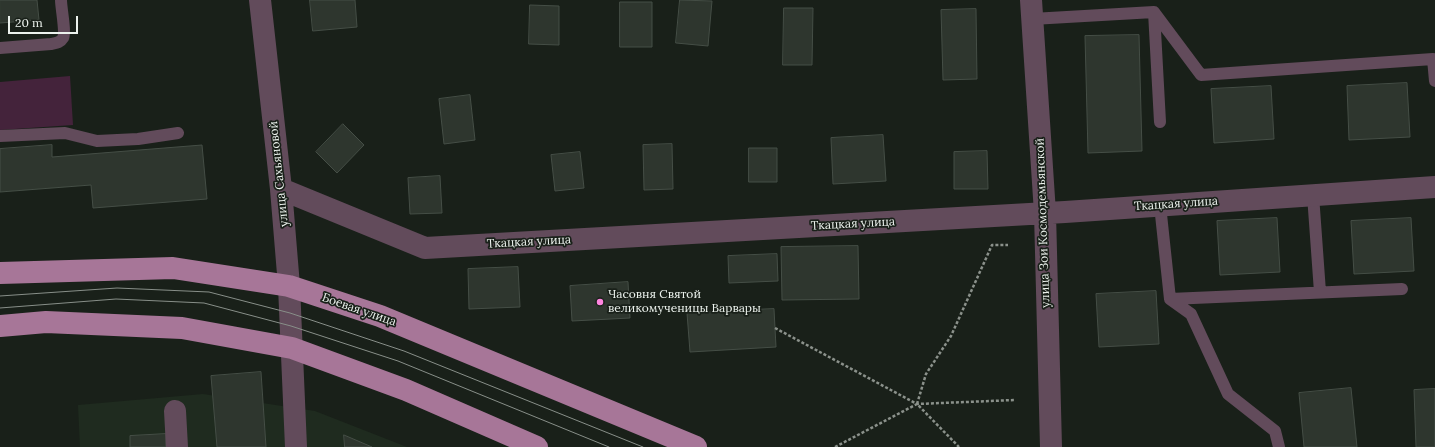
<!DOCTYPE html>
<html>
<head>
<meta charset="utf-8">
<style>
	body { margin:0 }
	#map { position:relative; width:1435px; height:447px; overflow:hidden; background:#192019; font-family:Lora,serif }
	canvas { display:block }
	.scale { position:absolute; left:8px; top:16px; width:70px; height:18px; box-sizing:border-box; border:2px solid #ecf2ed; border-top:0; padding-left:5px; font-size:12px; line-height:14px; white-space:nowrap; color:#ecf2ed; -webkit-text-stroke:3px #192019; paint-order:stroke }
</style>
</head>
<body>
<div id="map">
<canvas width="1435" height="447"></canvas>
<div class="scale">20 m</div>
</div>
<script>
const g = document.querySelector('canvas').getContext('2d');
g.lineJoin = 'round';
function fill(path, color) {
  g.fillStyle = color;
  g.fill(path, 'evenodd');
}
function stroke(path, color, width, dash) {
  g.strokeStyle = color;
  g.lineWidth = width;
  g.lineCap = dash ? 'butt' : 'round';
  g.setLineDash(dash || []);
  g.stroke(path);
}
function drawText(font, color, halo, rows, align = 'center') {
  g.font = font + ' Lora,serif';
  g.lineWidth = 3.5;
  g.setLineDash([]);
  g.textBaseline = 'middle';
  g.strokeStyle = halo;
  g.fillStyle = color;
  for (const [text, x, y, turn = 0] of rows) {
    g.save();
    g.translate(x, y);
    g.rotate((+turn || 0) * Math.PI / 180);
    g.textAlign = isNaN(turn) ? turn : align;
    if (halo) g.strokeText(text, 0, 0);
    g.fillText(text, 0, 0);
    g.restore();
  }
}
fill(new Path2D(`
	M203,394L315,411L407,447H80L78,405Z`), '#1f2b1f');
fill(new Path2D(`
	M70,76L73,125L0,130V82Z`), '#44233b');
const building = new Path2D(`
	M0,0H37L39,20L0,23Z
	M310,0H355L357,27L313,31Z
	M680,0L712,1L708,46L676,43Z
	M620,2H652V47H620Z
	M530,5L559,6V45L529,44Z
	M784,8H813L812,65H783Z
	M976,9L977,79L943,80L941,10Z
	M1139,35L1142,151L1088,153L1085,36Z
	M1407,83L1410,137L1349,140L1347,86Z
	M1271,86L1274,139L1214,143L1211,89Z
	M470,95L475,140L444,144L439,99Z
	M343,124L364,145L337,173L316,152Z
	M883,135L886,181L833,184L831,138Z
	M672,144L673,189L644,190L643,145Z
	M52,145V157L202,145L207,199L93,208L91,185L0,192V149Z
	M749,148H777V182H749Z
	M987,151L988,189H954V152Z
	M580,152L584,188L555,191L551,155Z
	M440,176L442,213L410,214L408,178Z
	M1277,218L1280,272L1220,275L1217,221Z
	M1411,218L1414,271L1354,274L1351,221Z
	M858,246L859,299L782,300L781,247Z
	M777,254L778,281L729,283L728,256Z
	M518,267L520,307L469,309L468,269Z
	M628,282L630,318L572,321L570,286Z
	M1156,291L1159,344L1099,347L1096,294Z
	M774,309L776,347L690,352L687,313Z
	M261,372L266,447H217L211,376Z
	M1351,388L1357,447H1304L1299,393Z
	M1435,389V447H1416L1414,390Z
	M166,434V447H130V436Z
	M344,435L372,447H345Z`);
fill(building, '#2e362e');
stroke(building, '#454e46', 1);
stroke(new Path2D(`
	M775,328L917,404L1015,400
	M917,404L926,374L951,336L992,245H1008
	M835,447L917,404L959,447`), '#8b918b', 2.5, [3, 2]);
stroke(new Path2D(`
	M1154,12L1160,122
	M1032,19L1154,12L1201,75L1433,59L1435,81
	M0,48L51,44C56,43 60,43 63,38C66,32 61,8 61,0
	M0,136L65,133L97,141L138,139L178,133
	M1313,195L1320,292
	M1160,205L1170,299L1191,314L1228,394L1275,431L1279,447
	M1170,299L1402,289`), '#624b5b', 12);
stroke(new Path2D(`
	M260,0L281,189L289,286L296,447
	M1031,0L1045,213L1051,447
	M281,189L425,248L1065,212L1435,187
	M175,411L177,447`), '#624b5b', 22);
stroke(new Path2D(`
	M0,273L173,268L289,286L380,316L696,447
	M0,326L46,322L182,328L292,348L406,390L537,447`), '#a77698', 22);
stroke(new Path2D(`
	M0,296L117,288L209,292L290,313L404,351L643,447
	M0,308L116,299L204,303L291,326L398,361L609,447`), '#888f89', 1);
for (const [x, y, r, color] of [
	[600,302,4,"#ff85df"]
]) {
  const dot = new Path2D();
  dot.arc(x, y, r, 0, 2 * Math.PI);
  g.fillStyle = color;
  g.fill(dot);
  stroke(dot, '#192019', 1.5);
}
drawText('12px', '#ecf2ed', '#192019', [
	["улица Сахьяновой",279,174,-96],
	["Ткацкая улица",1176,204,-4],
	["улица Зои Космодемьянской",1043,223,-92],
	["Ткацкая улица",853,224,-3],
	["Ткацкая улица",529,242,-3],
	["Боевая улица",359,310,19]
]);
drawText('12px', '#ecf2ed', '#192019', [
	["Часовня Святой",608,295],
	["великомученицы Варвары",608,309]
], 'left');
</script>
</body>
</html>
